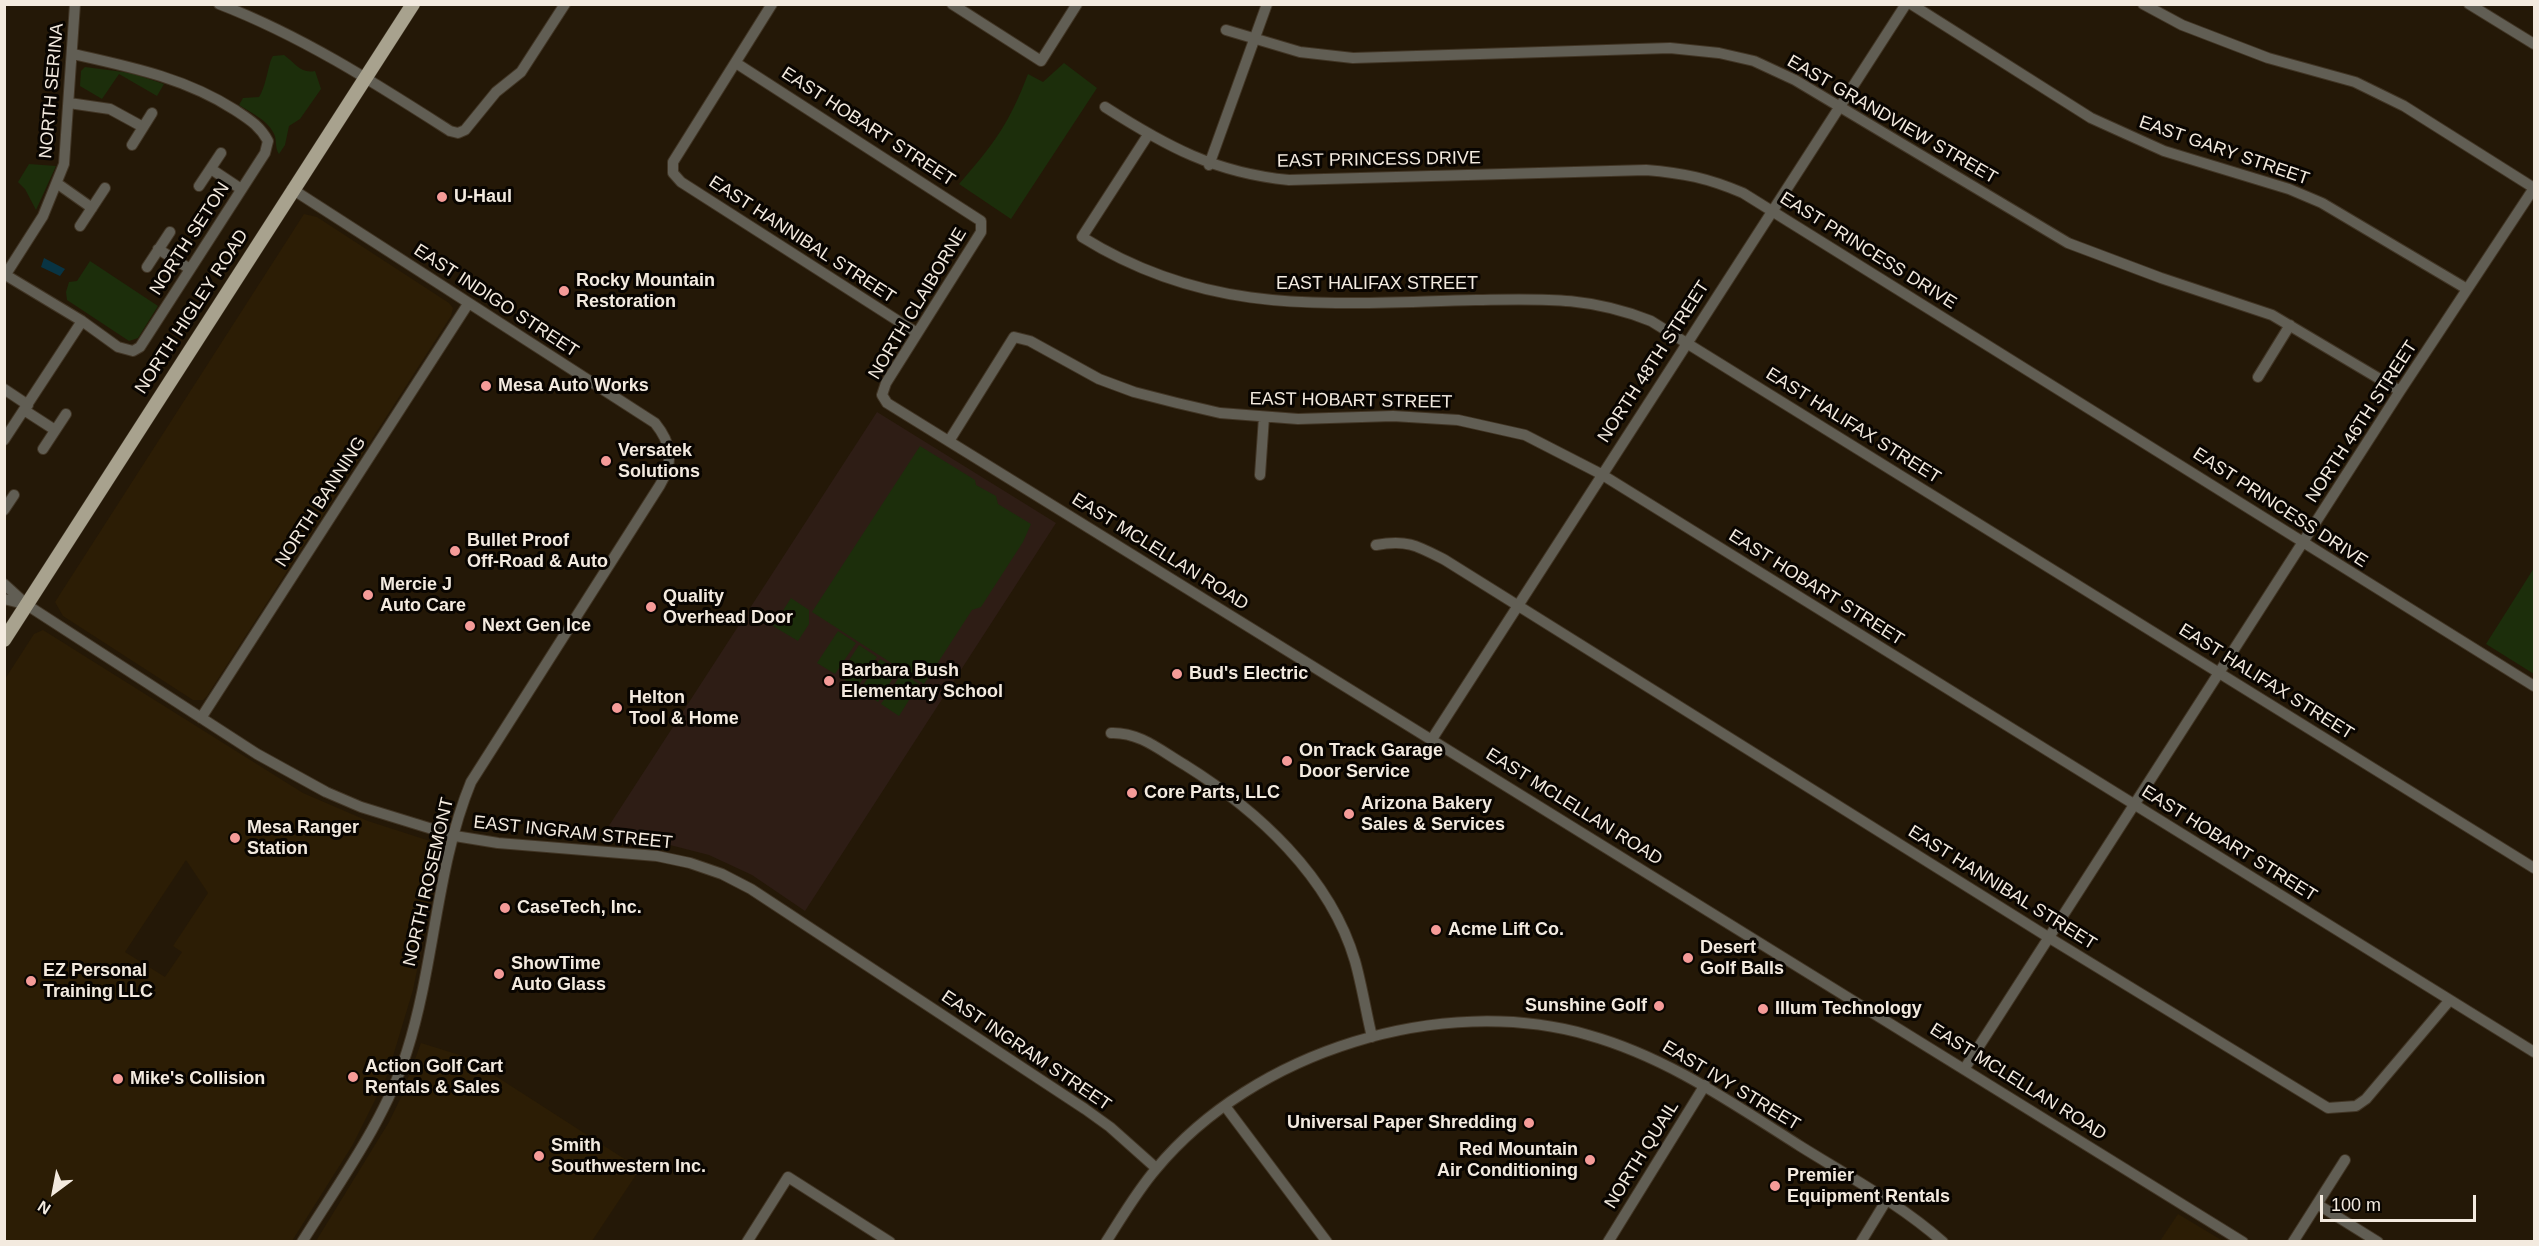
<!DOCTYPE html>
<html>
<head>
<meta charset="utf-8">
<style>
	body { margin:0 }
	#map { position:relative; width:2539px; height:1246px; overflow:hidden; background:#241807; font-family:Arial,sans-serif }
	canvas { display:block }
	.frame { position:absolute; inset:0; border:6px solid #f3eadf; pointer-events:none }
	.north { position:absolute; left:24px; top:1162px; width:60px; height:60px; -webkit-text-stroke:4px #090501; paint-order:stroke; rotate:212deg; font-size:16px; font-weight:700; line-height:24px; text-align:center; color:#f3eadf }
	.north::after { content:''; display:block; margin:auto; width:21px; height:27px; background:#f3eadf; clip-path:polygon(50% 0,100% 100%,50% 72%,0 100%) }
	.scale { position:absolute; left:2320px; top:1195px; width:156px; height:27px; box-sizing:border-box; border:3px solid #f3eadf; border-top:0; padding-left:8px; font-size:18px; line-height:21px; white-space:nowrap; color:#f3eadf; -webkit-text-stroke:4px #090501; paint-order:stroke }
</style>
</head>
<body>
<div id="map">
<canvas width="2539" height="1246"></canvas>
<div class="frame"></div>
<div class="north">N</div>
<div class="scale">100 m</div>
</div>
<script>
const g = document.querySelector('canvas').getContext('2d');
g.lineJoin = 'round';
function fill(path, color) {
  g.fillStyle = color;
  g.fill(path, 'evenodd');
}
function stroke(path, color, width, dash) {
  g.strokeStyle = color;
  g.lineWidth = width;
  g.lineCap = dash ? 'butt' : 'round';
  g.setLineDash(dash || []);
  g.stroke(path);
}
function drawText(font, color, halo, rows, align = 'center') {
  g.font = font + ' Arial,sans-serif';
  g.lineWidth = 6;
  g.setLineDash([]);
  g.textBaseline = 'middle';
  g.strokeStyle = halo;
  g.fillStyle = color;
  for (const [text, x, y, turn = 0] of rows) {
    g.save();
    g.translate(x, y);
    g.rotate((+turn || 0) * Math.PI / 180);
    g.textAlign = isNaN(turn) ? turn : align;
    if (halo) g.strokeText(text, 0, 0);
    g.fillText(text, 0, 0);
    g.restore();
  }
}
fill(new Path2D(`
	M304,214L317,217L449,303L453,308L451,316L207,696L203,700H193L63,616L55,602Z
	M43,630L303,793L368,821L430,841L441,851L413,990L387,1076L352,1146L292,1241H5V679L34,634ZM186,860L208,893L173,946L182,952L165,977L125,952Z
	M421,1043L466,1057L640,1169L592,1241H316L389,1122L401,1097Z
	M2178,1214L2223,1241H2160Z`), '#2c1d05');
fill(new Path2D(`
	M877,412L1056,523L805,911L752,875L709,855L666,844L601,838Z`), '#2e1d15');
fill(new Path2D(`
	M284,55C295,63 301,74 315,71L321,89L300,119L289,126L285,145L279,154C274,147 278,140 273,132C267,120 250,112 239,105L243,98L259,97C267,85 268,63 273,56Z
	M1064,63L1097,88L1011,219L959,184C994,144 1009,124 1028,74L1043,82Z
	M85,67L131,73L164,84L157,96L119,74L102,99L80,86L81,71Z
	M29,164L56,166L36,210L25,189L18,182Z
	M90,261L158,306L138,338L129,341L67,300L66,292L69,282L77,281Z
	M920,446L975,480L976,485L996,496L998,504L1031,524L1023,542L981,607L972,610L924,684L812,612Z
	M2534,568V674L2486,644Z
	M791,598L809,610V624L798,641L773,626Z
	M838,631L856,643L835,674L817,663Z
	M859,645L877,657L857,688L839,676Z
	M880,659L898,670L878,702L860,690Z
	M902,673L919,684L899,716L881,704Z`), '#1c2e0b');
fill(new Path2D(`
	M44,258L65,269L60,276L41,267Z`), '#093443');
const minor = new Path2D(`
	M219,4C302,36 375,83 450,131L458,133L465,130L496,92L521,72L565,4
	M772,4L673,162V173L681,182L917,333
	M952,4L1041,61L1077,4
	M1911,4L2091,118L2164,151L2289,189L2322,203L2467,289
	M2143,4L2182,25L2268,58L2355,82L2404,106L2534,188
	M2469,4L2534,44
	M1226,30L1300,52L1353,58L1670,48L1719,53L1754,61L1795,80L2068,243L2161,278L2272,315L2400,391
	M736,63L981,221V232L886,383L882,395L887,403L2243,1242
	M69,103L110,109L143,127
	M1105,107C1166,146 1215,173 1289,180L1646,170C1683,173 1708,178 1743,193L2534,686
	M1148,135L1082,237C1212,318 1330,303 1476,300C1542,299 1588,296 1651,321L2534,868
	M132,145L152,113
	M1209,165L1267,4
	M211,169L241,189
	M58,184L92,208
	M199,186L221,153
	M292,189L655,423C672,444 674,461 660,485L471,782C436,867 435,963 407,1051C386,1119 340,1181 302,1242
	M80,226L105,188
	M158,249L190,269
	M147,267L170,232
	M4,274L82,321L118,347L133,351L140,347L265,153L268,141C260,126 250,120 235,110C185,78 131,67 73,54
	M6,274L43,216L64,164L75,4
	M2258,377L2290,325
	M4,389L28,405
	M24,410L55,430
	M4,440L82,321
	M949,441L1014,337L1030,341L1099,379L1134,392L1177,403L1220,413L1298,419L1393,416L1458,420L1525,435L1601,474L2534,1052
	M43,449L66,414
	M1260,475L1264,417
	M4,510L14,495
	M1376,545C1407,539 1418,546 1445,560L2048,937L2328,1108L2356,1106L2366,1099L2449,1001
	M4,584L27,605L257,754L326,792L361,807L455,836L498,843L657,856L690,863L722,874L751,889L1085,1109L1110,1127L1156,1168
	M4,599L24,604
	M201,718L468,304
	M1111,733C1140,732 1161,751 1185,765C1257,810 1330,876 1355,961C1362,986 1366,1012 1372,1037
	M1432,739L1906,4
	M1965,1068L2400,391L2534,188
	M1225,1106L1327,1242
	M2317,1204L2378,1242
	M747,1242L788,1177L890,1242
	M1106,1242C1122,1217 1137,1191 1156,1169C1254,1051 1441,993 1588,1035C1667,1057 1732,1103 1800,1146C1848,1176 1900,1204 1943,1242
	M1608,1242L1705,1085
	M1861,1242L1886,1201
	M2293,1242L2345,1160`);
const major = new Path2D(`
	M4,640L413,4`);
stroke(minor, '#413525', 12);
stroke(major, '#413525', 15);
stroke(minor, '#615e54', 10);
stroke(major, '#a8a28e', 14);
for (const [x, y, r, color] of [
	[442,197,6,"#f59b98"],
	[564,291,6,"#f59b98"],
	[486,386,6,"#f59b98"],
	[606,461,6,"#f59b98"],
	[455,551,6,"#f59b98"],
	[368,595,6,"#f59b98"],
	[651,607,6,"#f59b98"],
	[470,626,6,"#f59b98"],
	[1177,674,6,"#f59b98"],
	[829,681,6,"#f59b98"],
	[617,708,6,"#f59b98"],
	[1287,761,6,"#f59b98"],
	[1132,793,6,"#f59b98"],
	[1349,814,6,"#f59b98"],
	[235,838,6,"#f59b98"],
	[505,908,6,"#f59b98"],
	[1436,930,6,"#f59b98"],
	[1688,958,6,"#f59b98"],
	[499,974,6,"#f59b98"],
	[31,981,6,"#f59b98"],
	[1659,1006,6,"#f59b98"],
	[1763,1009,6,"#f59b98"],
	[353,1077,6,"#f59b98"],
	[118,1079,6,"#f59b98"],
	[1529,1123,6,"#f59b98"],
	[539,1156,6,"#f59b98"],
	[1590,1160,6,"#f59b98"],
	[1775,1186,6,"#f59b98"]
]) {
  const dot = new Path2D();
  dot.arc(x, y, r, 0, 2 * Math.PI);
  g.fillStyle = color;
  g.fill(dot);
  stroke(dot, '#090501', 2);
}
drawText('18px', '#f3eadf', '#090501', [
	["NORTH SERINA",52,91,-85],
	["EAST GRANDVIEW STREET",1892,120,30],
	["EAST HOBART STREET",868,127,33],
	["EAST GARY STREET",2224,151,19],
	["EAST PRINCESS DRIVE",1379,160,-1],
	["NORTH SETON",190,239,-57],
	["EAST HANNIBAL STREET",802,240,33],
	["EAST PRINCESS DRIVE",1868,251,32],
	["EAST HALIFAX STREET",1377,284],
	["EAST INDIGO STREET",496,301,33],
	["NORTH CLAIBORNE",918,304,-59],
	["NORTH HIGLEY ROAD",192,312,-57],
	["NORTH 48TH STREET",1654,362,-57],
	["EAST HOBART STREET",1351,401,1],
	["NORTH 46TH STREET",2362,422,-57],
	["EAST HALIFAX STREET",1853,426,32],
	["NORTH BANNING",321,502,-57],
	["EAST PRINCESS DRIVE",2280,508,33],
	["EAST MCLELLAN ROAD",1160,552,32],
	["EAST HOBART STREET",1816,588,32],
	["EAST HALIFAX STREET",2266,682,32],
	["EAST MCLELLAN ROAD",1574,807,32],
	["EAST INGRAM STREET",573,833,6],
	["EAST HOBART STREET",2229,844,32],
	["NORTH ROSEMONT",429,882,-77],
	["EAST HANNIBAL STREET",2002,888,32],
	["EAST INGRAM STREET",1026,1051,34],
	["EAST MCLELLAN ROAD",2018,1082,32],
	["EAST IVY STREET",1731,1086,31],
	["NORTH QUAIL",1642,1155,-58]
]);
drawText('bold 18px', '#f3eadf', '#090501', [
	["U-Haul",454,197],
	["Rocky Mountain",576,281],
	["Restoration",576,302],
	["Mesa Auto Works",498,386],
	["Versatek",618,451],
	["Solutions",618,472],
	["Bullet Proof",467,541],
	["Off-Road & Auto",467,562],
	["Mercie J",380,585],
	["Auto Care",380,606],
	["Quality",663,597],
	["Overhead Door",663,618],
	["Next Gen Ice",482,626],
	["Barbara Bush",841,671],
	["Elementary School",841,692],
	["Bud's Electric",1189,674],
	["Helton",629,698],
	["Tool & Home",629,719],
	["On Track Garage",1299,751],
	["Door Service",1299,772],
	["Core Parts, LLC",1144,793],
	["Arizona Bakery",1361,804],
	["Sales & Services",1361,825],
	["Mesa Ranger",247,828],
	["Station",247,849],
	["CaseTech, Inc.",517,908],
	["Acme Lift Co.",1448,930],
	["Desert",1700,948],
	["Golf Balls",1700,969],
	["ShowTime",511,964],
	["Auto Glass",511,985],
	["EZ Personal",43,971],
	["Training LLC",43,992],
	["Sunshine Golf",1647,1006,"right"],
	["Illum Technology",1775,1009],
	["Action Golf Cart",365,1067],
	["Rentals & Sales",365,1088],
	["Mike's Collision",130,1079],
	["Universal Paper Shredding",1517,1123,"right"],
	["Smith",551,1146],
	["Southwestern Inc.",551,1167],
	["Red Mountain",1578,1150,"right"],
	["Air Conditioning",1578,1171,"right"],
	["Premier",1787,1176],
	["Equipment Rentals",1787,1197]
], 'left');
</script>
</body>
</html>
